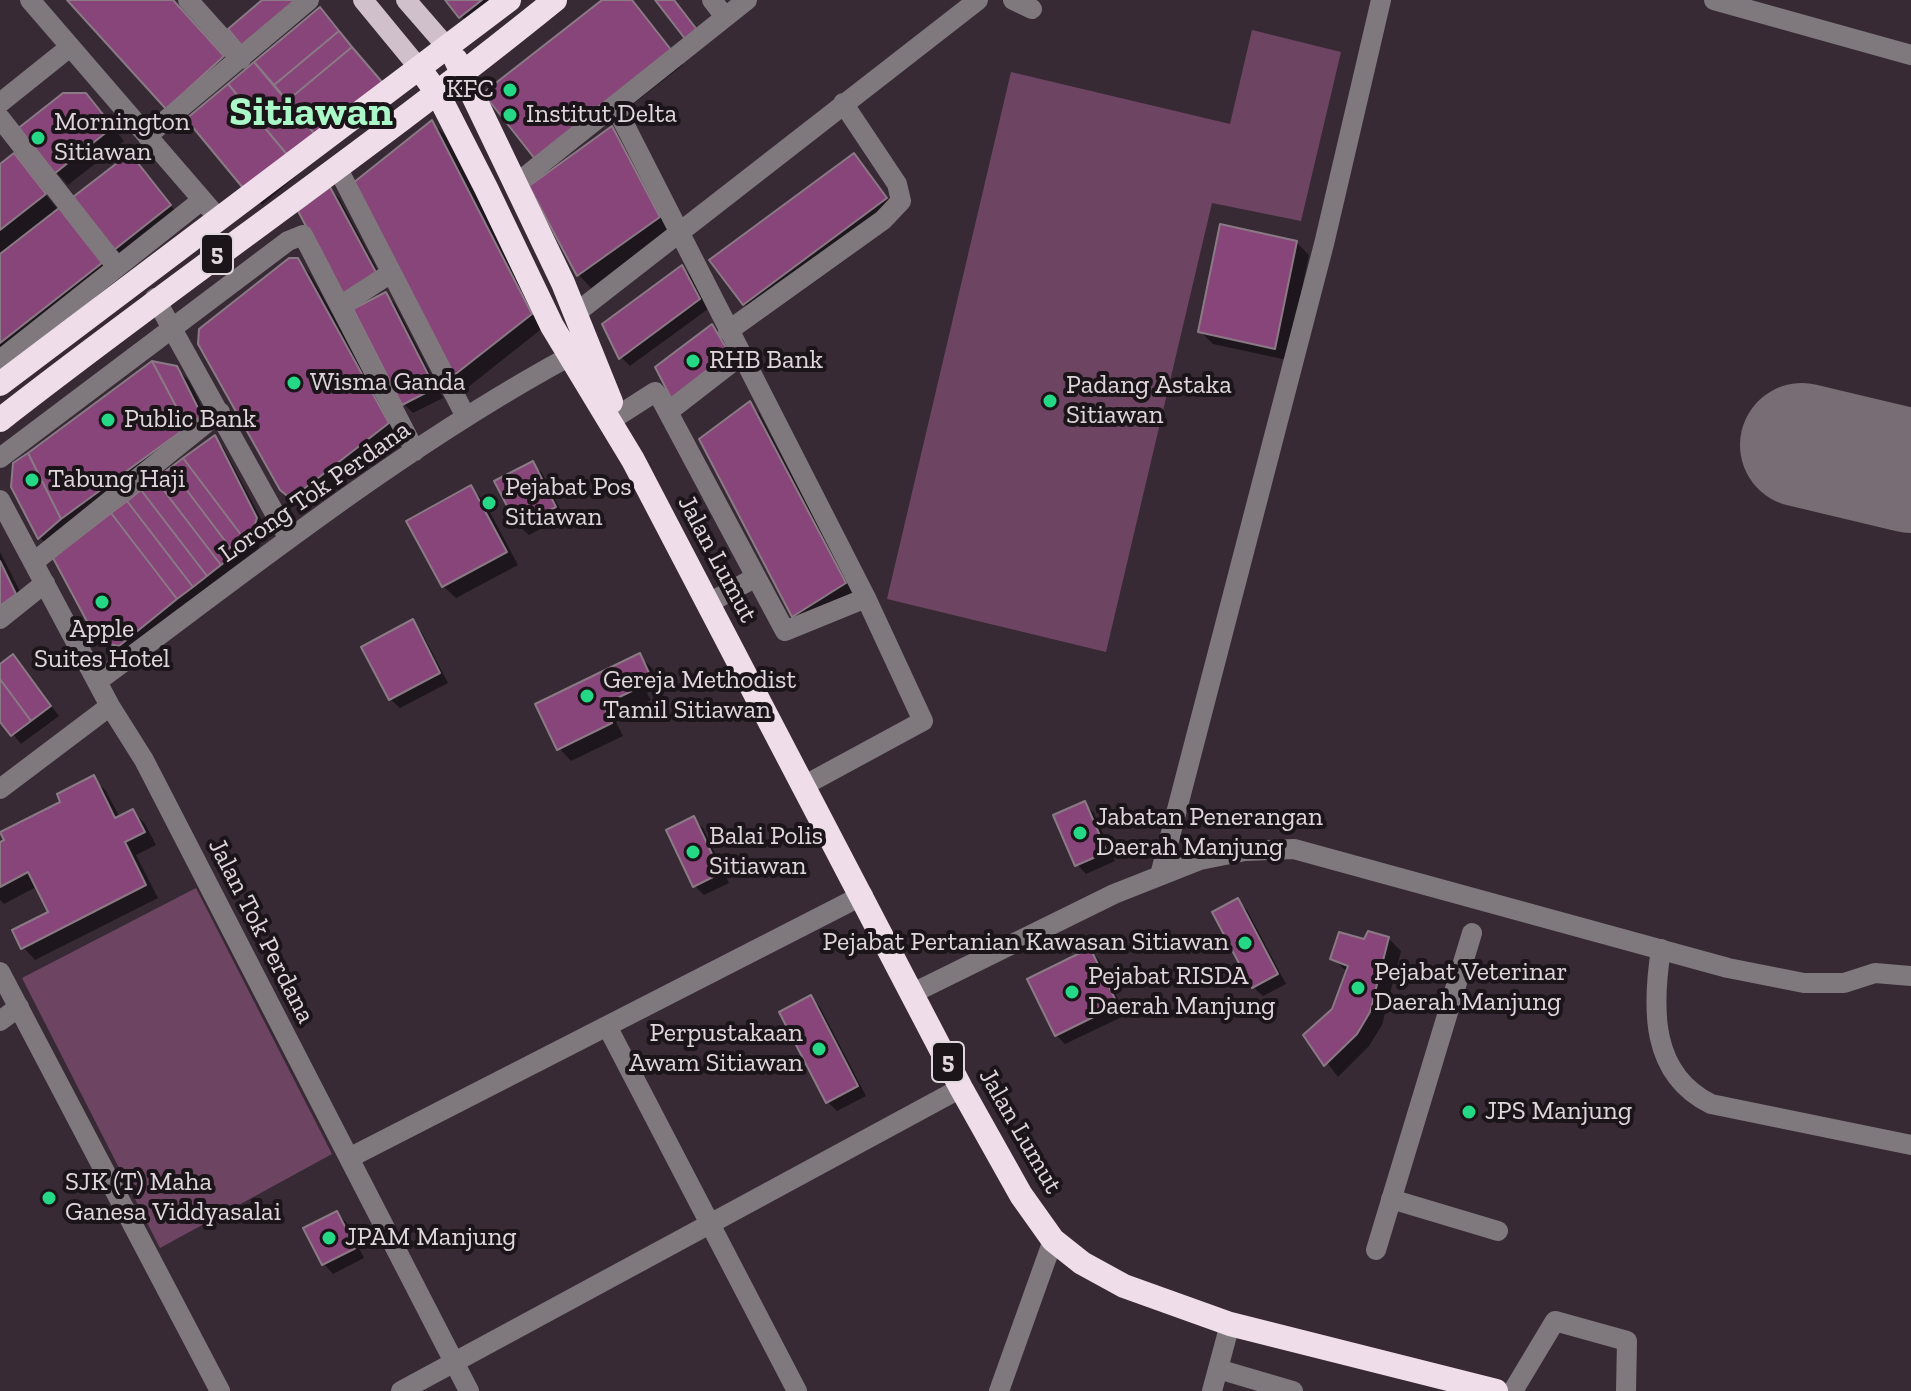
<!DOCTYPE html>
<html>
<head>
<meta charset="utf-8">
<style>
	body { margin:0 }
	canvas { display:block; background:#372a34 }
</style>
</head>
<body>
<canvas width="1911" height="1391"></canvas>
<script>
const g = document.querySelector('canvas').getContext('2d');
g.lineJoin = 'round';
function fill(path, color) {
  g.fillStyle = color;
  g.fill(path, 'evenodd');
}
function stroke(path, color, width, dash) {
  g.strokeStyle = color;
  g.lineWidth = width;
  g.lineCap = dash ? 'butt' : 'round';
  g.setLineDash(dash || []);
  g.stroke(path);
}
function drawText(font, color, halo, rows, align = 'center') {
  g.font = font + ' "Zilla Slab",serif';
  g.lineWidth = 8;
  g.setLineDash([]);
  g.textBaseline = 'middle';
  g.strokeStyle = halo;
  g.fillStyle = color;
  for (const [text, x, y, turn = 0] of rows) {
    g.save();
    g.translate(x, y);
    g.rotate((+turn || 0) * Math.PI / 180);
    g.textAlign = isNaN(turn) ? turn : align;
    if (halo) g.strokeText(text, 0, 0);
    g.fillText(text, 0, 0);
    g.restore();
  }
}
fill(new Path2D(`
	M1252,30L1341,52L1301,221L1212,203L1106,652L887,599L1011,72L1230,124Z
	M196,888L332,1154L160,1248L22,978Z`), '#6d4563');
fill(new Path2D(`
	M70,0H172L232,66L177,117Z
	M448,0H510L473,29Z
	M605,0H632L683,65L554,166L556,169L612,129L624,141L671,230L591,288L579,275L532,187L551,173L536,158Z
	M319,10L389,92L298,168L301,172L262,205L189,119Z
	M98,109L124,141L68,185L56,172Z
	M432,123L445,135L544,327L467,388L454,375Z
	M129,155L182,219L128,261L115,248Z
	M854,155L898,212L757,317L744,304Z
	M14,156L113,277L0,365V166Z
	M330,189L339,198L386,286L358,307L386,295L395,304L443,398L413,413L404,404L347,299Z
	M1296,242L1309,255L1287,360L1213,344L1200,331Z
	M297,260L310,274L401,436L305,510L282,489Z
	M682,267L691,276L708,309L630,366L621,357Z
	M176,368L189,381L213,429L53,550L40,538L13,486Z
	M749,404L759,413L854,593L803,625L794,616L701,440Z
	M214,438L223,447L266,528L257,553L129,655L109,650L99,641Z
	M532,463L542,473L564,517L529,535L519,526Z
	M471,488L484,501L518,565L456,598L443,586Z
	M0,552L28,607L0,629Z
	M412,622L421,631L448,683L400,708L390,699Z
	M639,656L652,668L661,686L647,693L651,700L614,718L623,736L571,761L559,748Z
	M13,657L59,716L21,744L0,718V667Z
	M93,778L106,791L120,818L133,811L145,824L156,845L136,855L158,898L35,960L23,947L51,913L38,886L4,904L0,900V844Z
	M1085,804L1094,813L1115,861L1086,874L1077,864Z
	M694,819L703,828L729,883L704,895L695,886Z
	M1238,901L1247,910L1286,984L1263,996L1253,987Z
	M1388,938L1401,951L1382,1025L1369,1046L1338,1077L1306,1035L1334,1010L1347,972L1333,958L1365,941Z
	M1090,951L1099,960L1126,1015L1065,1044L1056,1035Z
	M810,998L820,1007L866,1096L837,1111L828,1102L781,1013Z
	M337,1213L346,1222L364,1258L333,1274L324,1264L306,1229Z`), '#0007');
stroke(new Path2D(`
	M1802,445L1911,471`), '#786c75', 124);
const building = new Path2D(`
	M67,0H173L224,56L166,109Z
	M262,0H298L242,46L228,29Z
	M445,0H482L459,18Z
	M602,0H632L672,51L535,159L483,93Z
	M655,0H674L698,31L686,40Z
	M320,7L339,31L274,85L254,62Z
	M339,31L352,47L287,101L274,85Z
	M352,47L382,82L317,137L287,101Z
	M254,62L317,137L290,158L228,84Z
	M228,84L290,158L248,194L186,119Z
	M63,93H86L113,127L54,174L16,130Z
	M432,120L532,314L453,376L353,183Z
	M612,126L660,217L577,276L529,186Z
	M14,153L46,194L0,230V164Z
	M130,153L171,205L114,250L73,197Z
	M854,153L887,198L743,305L709,260Z
	M330,187L378,276L345,300L298,211Z
	M59,208L102,263L0,343V254Z
	M1220,224L1297,241L1275,349L1198,332Z
	M289,258H298L389,423L291,499L280,490L198,344L199,329Z
	M682,265L700,299L619,359L602,324Z
	M386,292L435,388L402,405L353,309Z
	M712,324L731,356L672,400L655,367Z
	M152,361L177,366L202,416L187,427Z
	M152,361L187,427L61,519L28,453Z
	M750,401L846,583L792,617L699,439Z
	M215,435L257,518L248,544L183,458Z
	M28,453L61,519L38,539L11,487L13,463Z
	M183,458L248,544L235,554L170,468Z
	M533,461L556,507L518,527L494,481Z
	M170,468L235,554L221,565L155,479Z
	M155,479L221,565L207,576L141,490Z
	M471,485L507,552L442,587L406,521Z
	M141,490L207,576L193,587L127,501Z
	M127,501L193,587L177,599L111,513Z
	M111,513L177,599L119,646L98,642L53,558Z
	M0,561L16,594L0,606Z
	M413,619L440,673L389,700L361,647Z
	M640,653L649,673L636,680L640,687L603,705L612,723L557,750L535,704Z
	M13,654L51,706L31,721L0,679V664Z
	M0,679L31,721L11,736L0,722Z
	M94,775L115,818L133,809L145,832L125,842L146,885L21,949L12,930L48,912L28,872L0,887V842L4,840L0,832L60,802L57,794Z
	M1085,801L1107,852L1075,866L1053,815Z
	M694,816L721,873L693,887L666,830Z
	M1238,898L1278,974L1252,988L1212,912Z
	M1368,931L1389,937L1370,1012L1357,1034L1324,1066L1303,1035L1332,1009L1348,966L1330,959L1339,932L1364,939Z
	M1090,948L1118,1005L1055,1036L1027,979Z
	M811,995L858,1086L826,1103L779,1012Z
	M337,1211L356,1248L322,1265L303,1228Z`);
fill(building, '#884579');
stroke(building, '#8a7a85', 2);
stroke(new Path2D(`
	M30,0L219,219
	M188,0L241,59
	M712,0L725,17
	M1013,0L1032,9
	M1714,0L1911,55
	M0,103L70,47
	M615,106L866,598L923,721L805,785
	M0,118L117,267
	M147,136L309,0
	M337,167L466,417
	M517,183L747,0
	M155,298L289,539
	M340,306L391,273
	M576,313L978,0
	M728,331L883,220L901,201L897,184L843,103
	M0,360L202,200
	M669,411L740,356
	M616,417L655,392L661,399L785,631L866,598
	M0,458L288,241L303,235L415,451
	M0,500L110,706L144,760L469,1391
	M34,562L220,412
	M709,603L756,577
	M0,619L45,583
	M98,681C251,568 402,447 570,356
	M0,789L110,706
	M1160,875L1324,244L1381,0
	M1661,949C1652,1008 1650,1074 1711,1104L1911,1145
	M0,972L220,1391
	M913,993L1114,894L1200,860L1245,851L1294,849L1728,968L1804,983H1844L1875,973L1911,976
	M0,1021L19,1007
	M607,1026L797,1391
	M349,1158L863,895
	M1391,1199L1498,1231
	M1376,1250L1472,933
	M1218,1369L1293,1391
	M401,1391L961,1088
	M999,1391L1053,1240
	M1212,1391L1230,1324
	M1513,1391L1555,1321L1627,1341L1626,1391`), '#7f787d', 20);
stroke(new Path2D(`
	M363,0L419,68
	M406,0L446,46`), '#cfc0cb', 20);
stroke(new Path2D(`
	M456,60L563,283L611,402
	M419,68L438,94L486,188L552,326L633,460L961,1088L1021,1195L1053,1240L1082,1263L1124,1286L1230,1324L1496,1391
	M0,384L509,0
	M0,420C183,277 375,146 555,0`), '#efdde9', 24);
for (const [x, y, r, color] of [
	[510,90,8,"#25d886"],
	[510,115,8,"#25d886"],
	[38,138,8,"#25d886"],
	[693,361,8,"#25d886"],
	[294,383,8,"#25d886"],
	[1050,401,8,"#25d886"],
	[108,420,8,"#25d886"],
	[32,480,8,"#25d886"],
	[489,503,8,"#25d886"],
	[102,602,8,"#25d886"],
	[587,696,8,"#25d886"],
	[1080,833,8,"#25d886"],
	[693,852,8,"#25d886"],
	[1245,943,8,"#25d886"],
	[1358,988,8,"#25d886"],
	[1072,992,8,"#25d886"],
	[819,1049,8,"#25d886"],
	[1469,1112,8,"#25d886"],
	[49,1198,8,"#25d886"],
	[329,1238,8,"#25d886"]
]) {
  const dot = new Path2D();
  dot.arc(x, y, r, 0, 2 * Math.PI);
  g.fillStyle = color;
  g.fill(dot);
  stroke(dot, '#1b1519', 3);
}
for (const [x, y, w] of [
	[217,254,32],
	[948,1062,32]
]) {
  const box = new Path2D();
  box.roundRect(x - w / 2, y - 20, w, 40, 6);
  g.fillStyle = '#1b1519';
  g.fill(box);
  stroke(box, '#e0d7dd', 2);
}
drawText('bold 24px', '#e0d7dd', null, [
	["5",217,254],
	["5",948,1062]
]);
drawText('26px', '#e0d7dd', '#1b1519', [
	["KFC",494,90,"right"],
	["Institut Delta",526,115],
	["Mornington",54,123],
	["Sitiawan",54,153],
	["RHB Bank",709,361],
	["Wisma Ganda",310,383],
	["Padang Astaka",1066,386],
	["Sitiawan",1066,416],
	["Public Bank",124,420],
	["Tabung Haji",48,480],
	["Pejabat Pos",505,488],
	["Sitiawan",505,518],
	["Apple",102,630,"center"],
	["Suites Hotel",102,660,"center"],
	["Gereja Methodist",603,681],
	["Tamil Sitiawan",603,711],
	["Jabatan Penerangan",1096,818],
	["Daerah Manjung",1096,848],
	["Balai Polis",709,837],
	["Sitiawan",709,867],
	["Pejabat Pertanian Kawasan Sitiawan",1229,943,"right"],
	["Pejabat Veterinar",1374,973],
	["Daerah Manjung",1374,1003],
	["Pejabat RISDA",1088,977],
	["Daerah Manjung",1088,1007],
	["Perpustakaan",803,1034,"right"],
	["Awam Sitiawan",803,1064,"right"],
	["JPS Manjung",1485,1112],
	["SJK (T) Maha",65,1183],
	["Ganesa Viddyasalai",65,1213],
	["JPAM Manjung",345,1238]
], 'left');
drawText('26px', '#e0d7dd', '#1b1519', [
	["Lorong Tok Perdana",315,492,-35],
	["Jalan Lumut",717,559,62],
	["Jalan Tok Perdana",261,931,63],
	["Jalan Lumut",1020,1131,60]
]);
drawText('bold 42px', '#aaf7c7', '#1b1519', [
	["Sitiawan",311,113]
]);
</script>
</body>
</html>
